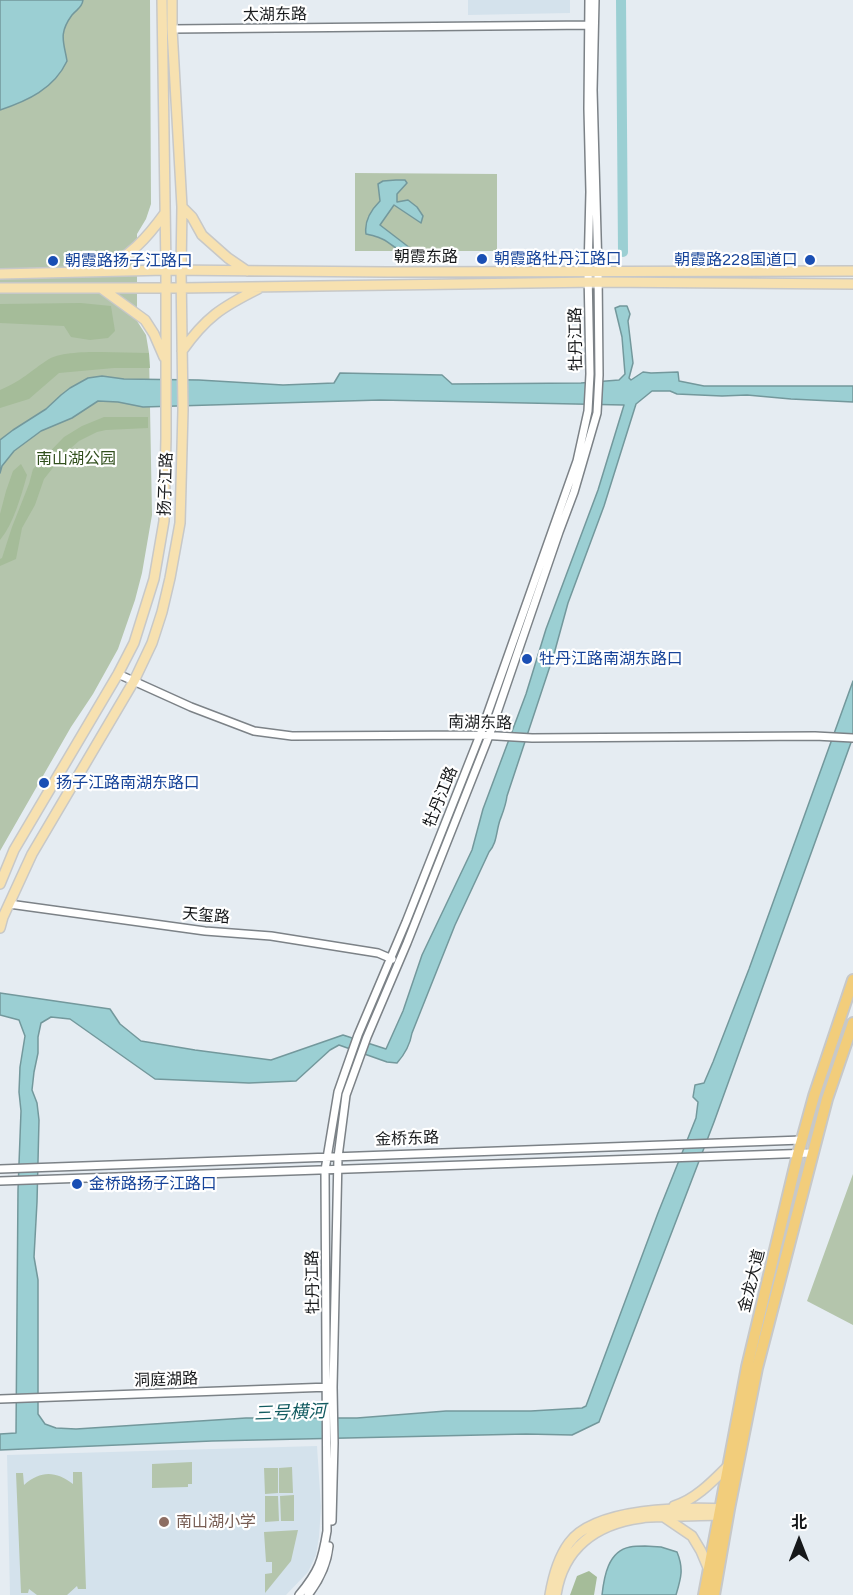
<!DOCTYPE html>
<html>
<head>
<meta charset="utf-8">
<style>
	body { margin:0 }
	#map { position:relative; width:853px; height:1595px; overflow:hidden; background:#e5ecf2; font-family:Figtree,"Noto Sans SC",sans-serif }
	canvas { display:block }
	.north { position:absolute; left:769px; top:1511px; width:60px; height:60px; -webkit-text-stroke:4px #fff; paint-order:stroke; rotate:0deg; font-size:16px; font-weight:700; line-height:24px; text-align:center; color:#16181a }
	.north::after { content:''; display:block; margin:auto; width:21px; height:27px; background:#16181a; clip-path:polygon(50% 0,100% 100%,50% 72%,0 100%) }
</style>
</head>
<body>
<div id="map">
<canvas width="853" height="1595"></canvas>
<div class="north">北</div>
</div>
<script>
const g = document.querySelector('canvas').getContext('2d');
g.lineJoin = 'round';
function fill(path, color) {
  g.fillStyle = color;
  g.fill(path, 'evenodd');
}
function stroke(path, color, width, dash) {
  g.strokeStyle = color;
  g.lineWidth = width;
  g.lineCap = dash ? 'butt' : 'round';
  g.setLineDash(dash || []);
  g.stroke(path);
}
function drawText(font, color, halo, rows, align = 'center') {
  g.font = font + ' Figtree,"Noto Sans SC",sans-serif';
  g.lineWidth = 4.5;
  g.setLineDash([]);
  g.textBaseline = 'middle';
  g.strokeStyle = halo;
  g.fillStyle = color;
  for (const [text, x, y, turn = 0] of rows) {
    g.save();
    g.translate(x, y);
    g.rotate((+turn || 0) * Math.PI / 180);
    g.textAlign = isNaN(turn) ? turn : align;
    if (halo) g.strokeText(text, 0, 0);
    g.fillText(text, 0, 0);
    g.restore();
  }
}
fill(new Path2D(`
	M468,0H570V13L468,15Z
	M317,1446L321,1507L319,1537L316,1555L308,1572L286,1595H10L7,1455Z`), '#d4e2ec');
fill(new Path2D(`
	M0,0H150L151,204L146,219L137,234V321L146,335L149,353L152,515L142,573L135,600L118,649L93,694L71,727L0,851Z
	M355,173L497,174V251H355Z
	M853,1174V1325L807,1301Z
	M192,1462V1484H188V1487L152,1488V1464Z
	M292,1467L293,1493H279V1468Z
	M264,1468H278V1493L265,1494Z
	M73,1472H82L86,1589H78L77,1586L67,1595H37L29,1589L28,1593H21L16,1473H23L24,1485C41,1470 56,1471 73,1484Z
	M294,1495V1521H281L280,1496Z
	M265,1496H278L279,1521L265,1522Z
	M298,1530L291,1561L265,1593V1574L272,1573V1562H266L264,1532Z`), '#b4c5ac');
fill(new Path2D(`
	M81,303L111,306L115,331L108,338L90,340L71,337L64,326L0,323V304Z
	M101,352L149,353L150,368H114L59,373L29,399L0,408V390C22,381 30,371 49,359C61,352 87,352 101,352Z
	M104,417H148V428L106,430L97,432L79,441L63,455L44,479L35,505L22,528L16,559L0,566V559L2,558L12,527L29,484L33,469L64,437L82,426Z
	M21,464L27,475C21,496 14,523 0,540V514L6,491L13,471Z
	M589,1571L597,1577L594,1595H570L577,1576Z`), '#a5bc99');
const water = new Path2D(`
	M0,0H83C82,8 77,9 72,15C58,34 64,42 67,61C54,89 27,101 0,110Z
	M396,180H405L407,183L397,194V202L408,200L417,207L423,216L421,223L394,205L380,225L410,248C397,255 392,242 380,238C376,236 370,235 366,234C364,221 372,209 380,201L378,184L383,181Z
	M620,306H627L630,314L628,321L633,363L629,378L631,380L643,372L651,373L678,372L679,381L704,386H853V402L791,399L747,395L722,396L677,394L670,391H652L636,404L604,506L568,603L554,654L507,796C506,805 503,812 500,820C496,832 497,843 489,852L455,925L412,1033C410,1045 405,1054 397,1063L387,1062L339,1045L330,1050L296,1081L249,1083L155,1079L70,1019L51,1017L41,1023L38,1037V1053L34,1072L32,1090L37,1103L39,1120L37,1202L34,1257L38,1280V1414L45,1424L56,1428L76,1429L246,1418H357L446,1411H531L582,1408L586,1406L658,1213L696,1118L698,1102L693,1097L695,1085L704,1083L713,1062L749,969L853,681V737L714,1122L599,1422L572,1435L526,1434L212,1441L0,1450V1434L16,1433L18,1190L21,1111L19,1092L20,1067L25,1036L19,1020L0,1015V993L110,1009L120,1024L141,1041L195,1050L271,1060L343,1035L386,1049L403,1011L422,955L472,850L483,809L526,694L546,629L598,490L624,405L380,400L143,407L118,402L98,401L72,418L41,431L14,451L2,466L0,473V440L13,430L46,409L61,395L70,388L88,378L102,376L124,379L199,380L283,385L334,383L340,373L442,375L452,384L581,383L619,380L625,374L622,337L615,308Z
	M645,1546L661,1547L677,1552C684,1569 681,1578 676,1595H602C604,1577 608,1551 630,1547C635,1546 640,1546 645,1546Z`);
fill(water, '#9bcfd3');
stroke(water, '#73989c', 1.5);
stroke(new Path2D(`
	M621,0L623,252`), '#9bcfd3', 10);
const minor = new Path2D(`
	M172,29L593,25
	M118,674L191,707L254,731L292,736L480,735L532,738L815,736L853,738
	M9,904L205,931L271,936L378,953L392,959
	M0,1169L802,1140
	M0,1181L812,1153
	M0,1399L330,1387
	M332,1521L334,1443L333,1387L338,1157L346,1095L367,1037L407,943L489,736L559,532L574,492L597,413L599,375L598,271L593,90L595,0
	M299,1595C319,1571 322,1561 327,1531L325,1170L338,1092L358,1035L406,922L480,735L577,461L588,411L590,374L588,271L590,192L588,109L589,0
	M308,1595C319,1581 327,1565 329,1546`);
const major = new Path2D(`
	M182,207L192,217L202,235L228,258L247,271
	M100,270C129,258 147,238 165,213
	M0,274L166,270L387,272L853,271
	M0,288H181L598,282L853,284
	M101,288L145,320L154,334L164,357
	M182,351C206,317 222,307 258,289
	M0,884L14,850L118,674L134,643L154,579L164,521L166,438V270L162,0
	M0,928L3,917L32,854L134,681L152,643L162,612L170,578L180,523L183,410L181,270L182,207L172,29V0
	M674,1506C695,1500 713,1481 729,1465
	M664,1517L692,1536L701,1551L709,1570
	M550,1595C553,1577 558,1558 569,1543C595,1507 686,1507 727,1509
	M556,1595C563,1548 596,1524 641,1518C653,1516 666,1517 678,1516C693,1516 708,1515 724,1515`);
const highway = new Path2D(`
	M704,1595L747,1367L798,1154L814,1096L853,980
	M714,1595L729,1509L757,1368L827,1099L853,1023`);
stroke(minor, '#7c8287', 10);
stroke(major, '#c7c8c8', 12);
stroke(highway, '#c7c8c8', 14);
stroke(minor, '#fff', 7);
stroke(major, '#f7e1b0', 9);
stroke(highway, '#f2cd7b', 10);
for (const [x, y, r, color] of [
	[482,259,6,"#1a4fb4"],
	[810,260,6,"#1a4fb4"],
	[53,261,6,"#1a4fb4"],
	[527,659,6,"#1a4fb4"],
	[44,783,6,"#1a4fb4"],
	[77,1184,6,"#1a4fb4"],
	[164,1522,6,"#8d6e63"]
]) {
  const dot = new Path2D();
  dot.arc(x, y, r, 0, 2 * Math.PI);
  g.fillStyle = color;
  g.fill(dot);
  stroke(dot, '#fff', 2);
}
drawText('16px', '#16181a', '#fff', [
	["太湖东路",275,15,-1],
	["朝霞东路",426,257],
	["牡丹江路",576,339,-91],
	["扬子江路",166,484,-88],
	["南湖东路",480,723,1],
	["牡丹江路",441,797,-68],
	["天玺路",206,916,5],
	["金桥东路",407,1139,-2],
	["金龙大道",752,1281,-76],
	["牡丹江路",313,1282,-91],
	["洞庭湖路",166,1380,-2]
]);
drawText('16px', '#164399', '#fff', [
	["朝霞路牡丹江路口",494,259],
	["朝霞路228国道口",798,260,"right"],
	["朝霞路扬子江路口",65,261],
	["牡丹江路南湖东路口",539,659],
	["扬子江路南湖东路口",56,783],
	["金桥路扬子江路口",89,1184]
], 'left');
drawText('16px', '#32501e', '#fff', [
	["南山湖公园",76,459]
]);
drawText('16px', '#785e54', '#fff', [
	["南山湖小学",176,1522]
], 'left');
drawText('italic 18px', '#125b60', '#fff', [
	["三号横河",290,1413,-2]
]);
</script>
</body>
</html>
